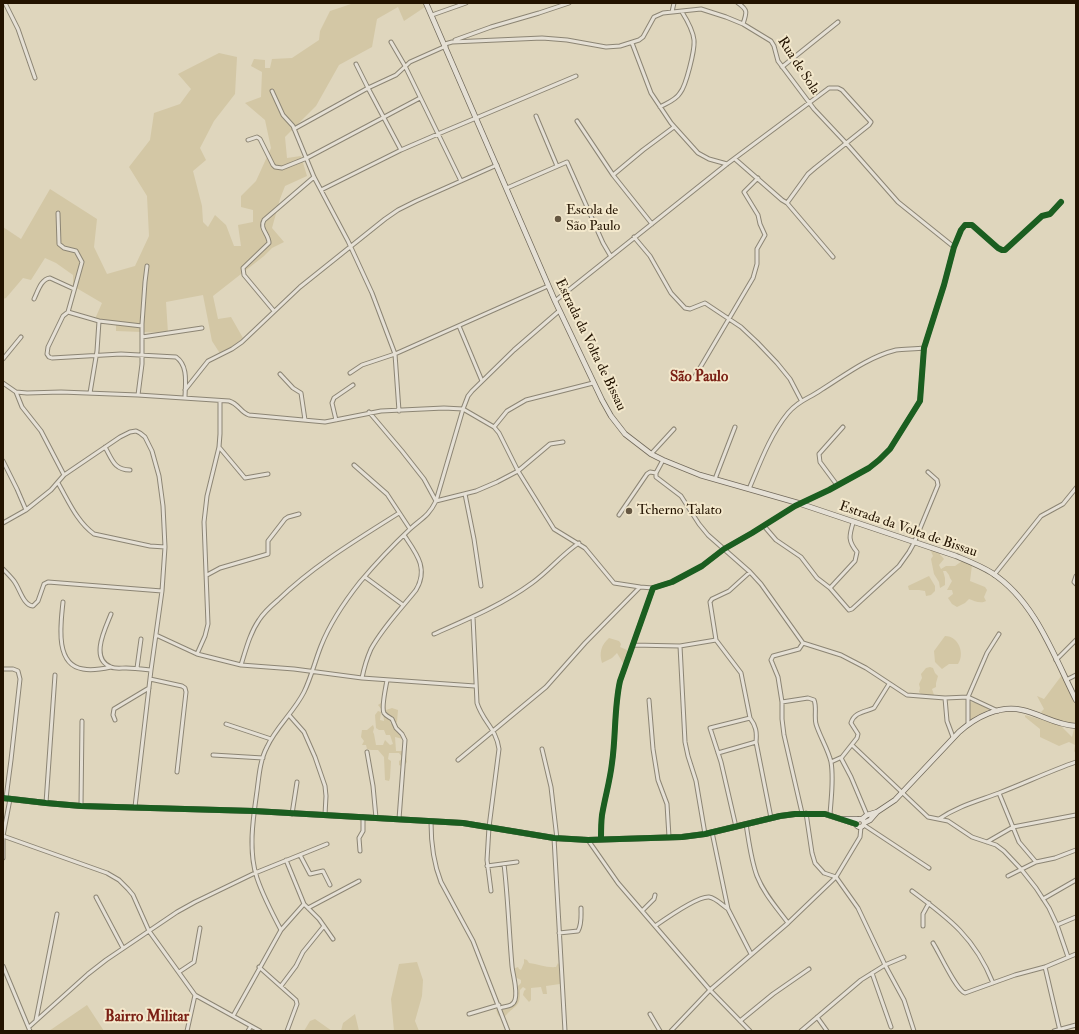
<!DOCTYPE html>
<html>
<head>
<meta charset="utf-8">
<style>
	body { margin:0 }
	#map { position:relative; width:1079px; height:1034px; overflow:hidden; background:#dfd6bd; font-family:"IM FELL Double Pica",serif }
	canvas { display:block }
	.frame { position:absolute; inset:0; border:4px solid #231300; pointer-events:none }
</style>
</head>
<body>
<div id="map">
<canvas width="1079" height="1034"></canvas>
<div class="frame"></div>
</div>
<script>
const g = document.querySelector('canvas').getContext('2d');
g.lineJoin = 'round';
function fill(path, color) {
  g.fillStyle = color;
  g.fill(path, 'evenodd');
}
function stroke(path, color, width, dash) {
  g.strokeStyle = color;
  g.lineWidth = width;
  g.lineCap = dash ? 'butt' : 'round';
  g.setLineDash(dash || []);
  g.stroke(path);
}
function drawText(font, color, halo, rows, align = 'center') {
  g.font = font + ' "IM FELL Double Pica",serif';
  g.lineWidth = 4;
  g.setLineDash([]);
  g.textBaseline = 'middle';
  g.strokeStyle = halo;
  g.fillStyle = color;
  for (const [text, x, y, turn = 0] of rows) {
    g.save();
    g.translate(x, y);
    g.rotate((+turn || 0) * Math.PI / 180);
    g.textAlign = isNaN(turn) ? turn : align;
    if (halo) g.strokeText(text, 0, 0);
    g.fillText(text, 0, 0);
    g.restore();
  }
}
fill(new Path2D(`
	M354,3H424L425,7L404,21L398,7L377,19L372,47L339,65L316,106L285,137L287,158L301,156L307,176L285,186L280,199L272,228L284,242L272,248L264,256L213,296L218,319L231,317L243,338L221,355L212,341L203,295L166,302L168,333L116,331V322L95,319L102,303L73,286V275L56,263L45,258L31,280L23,278L6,298L3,299V227L21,239L50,189L97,219L94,247L107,274L135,266L149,236L147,196L129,167L150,140L154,113L180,104L191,89L178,74L219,53L237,57L235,94L214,121L200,148L206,160L193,171L202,206L203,222L208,227L215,215L226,225L234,246H241L238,225L253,222V210L241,207V196L256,181L271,148L265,120L245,103L261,97L262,72L251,66L254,59L265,60V68H270L272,59L292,58L319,40L320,31L330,11Z
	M930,549L937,551L944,559L939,565L941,569L946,566H955L962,561L972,565L970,581L985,587L987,590L984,597L986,601C981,604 974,601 969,599L965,603L957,607L952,604L948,598L953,594L952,590H947L952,581L950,578L949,575L946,571H943L945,578V585L940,588L939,582L934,574L931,559L933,556Z
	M929,576L935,586V591L931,595L926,596L925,591L919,590H909L908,586Z
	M945,636C959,636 965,654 958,664H949L942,669L935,662L934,651Z
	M609,638L619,641L621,644L620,647L627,650V659L626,663H623L617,653L612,658L602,663C599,653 601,645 609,638Z
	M930,667L933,668L935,673L938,676L936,683V687L932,689L934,695H922L919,692L920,688L919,684L922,678L921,674L926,668Z
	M1062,675L1076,704V726L1046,717L1041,712L1044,709L1037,696L1044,699Z
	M967,701L992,707L970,722L968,720Z
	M381,703L385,704L386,710L392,708L398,710L397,722H395V719L392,718L390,720V723C396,726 402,730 405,736L403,739L395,737L396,751H403L406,754L407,762L403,767L399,765V761L403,758L399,753H389L388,759L391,761L390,778L389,781L385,780L384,757L378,750H371L367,749L366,745H362L364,741L361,737L362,730H367L373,725L374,728L373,732L374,734L376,745H383L385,740L390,745L393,744L390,735H386L384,730H379L376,728L375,715L378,711L381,712L380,720L384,721L383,711L378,705Z
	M1025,715L1060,725L1072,737L1074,729H1076V754L1074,751L1075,745L1069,742L1059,746L1040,737V729L1025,717Z
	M524,959L527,960L529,963C538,964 547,968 556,967L558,963L563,971L560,984L546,986L547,994H543L541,987L531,988V1000L529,1002L523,995L524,991L526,989L523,987L520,990C520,1003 519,1004 509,1012C506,1015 505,1017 501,1018L498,1015L496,1010L503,1004L507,1007L512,1005L515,998C513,990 516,988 521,983V980L513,976L511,971L513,969L518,967L519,969L521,970L524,963Z
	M417,962L423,980L422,996L415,1021L419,1031H394L391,999L399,964Z
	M87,1005L104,1031H49Z
	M355,1014L359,1031H341L343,1023Z
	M315,1019L332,1031H304L310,1021Z`), '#d3c7a5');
const street = new Path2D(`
	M5,3L18,29L35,78
	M738,3C748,10 747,12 743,24
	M672,12L674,3
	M432,15L466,3
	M455,40L491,27L539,13L569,3
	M391,42L405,66L461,181
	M632,43L651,93L671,123L698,153L709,159L727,164
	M445,44L452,42L542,38L567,40L606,47L620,46L639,40L643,37L654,17L663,13L701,9L726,17L743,24L771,41L774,46L778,61L814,109L846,143L898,202L954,247
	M356,64L368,88L401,150
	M782,67L838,22
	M272,91L283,115L293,126L314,177L348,241L372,293L395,354L399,411
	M660,107C667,103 676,100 680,93C686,86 695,50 694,40C693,30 687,20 682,12
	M536,116L557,166
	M577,121L613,175L652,224
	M294,129L368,88L396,75L410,62L446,46
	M248,140L257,137L260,139L273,165L275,167L282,168L307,158L420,98
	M613,175L643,150L674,127
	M507,188L567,162L603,243L610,255
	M321,190L401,150L438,134L576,76
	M787,203L833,257
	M58,213L59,244L64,248L76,251L82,262L68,312L63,316L48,347L47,354L49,357L52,358L121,354L176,357C189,366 185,385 185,398
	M634,237L650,256L671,293L685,308L690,309L705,303L741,327L757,342L777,363L790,379L801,400
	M34,299C38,291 41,279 50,278L74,289
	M555,301L727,164L829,88H838L842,90L871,122L869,125L815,168L808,174L787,203L782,200L735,159
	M274,311L244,275L243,268L269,243C269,234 259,229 264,220L314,177
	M68,312L99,321
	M459,326L482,381
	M142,337L202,328
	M3,359L21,337
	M350,373L362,365L395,354L548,286
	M280,374L293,388L301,393L305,420
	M694,378L753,278L757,264V249L765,235L760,224L758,215L744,192L758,178
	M3,383L16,392L27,393L61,392L138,395L229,401C239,404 240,412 249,415L325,422L381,411L444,408L463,409L494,427L499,433L518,471L554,529L585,548L614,583L640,587
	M185,390L208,361L232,349L242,342L300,287L385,219L398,210L416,201L497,165
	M16,392L22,407L41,431L64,475
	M90,393L97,351L99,321L142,326
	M138,395L142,364V324L145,282L147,266
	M369,412L402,451L424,479L436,501L476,491L497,482L518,471L550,444L563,442
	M336,420L332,403L334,398L353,385
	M494,427L507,411L526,400L593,383
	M105,447C112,459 114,470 130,470
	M219,447L245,478L268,474
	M651,454L674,429
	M663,460L656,473V477L681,496L699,524L708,535L750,572L761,584L803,643L841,655L866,668L907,695L945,698L968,697L998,711
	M3,461L17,489L26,510
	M354,465L387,494L410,529
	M715,479L735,427
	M58,483C68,500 77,522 94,534L150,546L165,547
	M837,485L820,462L819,454L843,427
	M749,489C760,463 770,435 788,413C799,400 808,399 821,390C845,375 868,357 896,350C905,349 915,349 924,348
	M465,494L474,539L481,586
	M619,515L647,474L650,472L656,473
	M3,523L26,510L51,490L64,475L120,437L130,432L136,431L140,433L145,437L152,451L159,476L163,506L165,547L162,591L151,670L135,807
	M764,526L776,540L801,557L817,578L830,588L849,610L852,609L899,566L909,552L914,543L938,485L937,480L928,472
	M3,569C7,573 11,577 14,581C20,589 23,605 33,606L38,601L44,584L48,582L162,591
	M207,575L220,568L268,554V541L285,519L288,517L299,514
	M994,575L1041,516L1063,504L1076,488
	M1076,576L1074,582L1076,584
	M365,577L403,605
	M830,588L855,561L857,552C848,541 849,536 853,523
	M63,602C61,622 54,665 83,669C92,671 102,669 111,667
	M111,614C106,627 89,659 111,667C115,669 121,668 126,668C134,668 142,669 151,670
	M473,617L477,703C483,722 496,728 499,749L489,827L487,860L491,891
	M434,634C468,619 502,605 532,583C549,571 562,554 579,543
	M156,635L197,654L241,665L294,669L362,678L475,686
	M716,640L710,602L712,599L729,591L750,572
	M633,645L680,646L716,640L741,673L750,718L710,728L721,762L736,827
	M680,646L685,742L688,756L696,781L705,834
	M197,654L205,636L208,624L204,522L207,496L219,447L220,434V401
	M1056,660L1076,640
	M241,665C246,649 250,633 259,620C264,612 271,606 278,600C314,565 358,539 399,513
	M137,668L141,639
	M3,669H13L18,671L20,679L11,760L6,798
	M362,678C364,668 367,658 371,649C383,627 401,609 416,590C429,568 416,553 404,535
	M150,679L182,686L185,688L186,692L177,772
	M387,680C386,687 381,707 384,713C386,716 389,717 392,719L396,728L402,734L405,740L399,819
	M1066,680L1076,675
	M945,698L947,721L953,737
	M649,700L653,749L658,780L667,804L669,837
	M782,702L808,698L814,700C817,707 814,716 816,724C820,737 828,749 831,762C834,779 831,798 830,815
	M289,715L304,732L315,757L325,786L326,796L325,815
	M750,718C756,726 757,732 756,742
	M115,720L113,715L114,709L149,688
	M968,723V697L987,653L999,634
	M226,724L271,739
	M852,745L928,817L948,821L972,837L996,845L1004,851L1021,869L1036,888L1049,908L1057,925L1068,957
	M542,749L551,787L557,839
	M367,752L373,786L376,818
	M718,753L756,742L771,818
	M213,755L263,758
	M841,758L851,777L867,815
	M458,760L546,687L585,643L640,587L653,588
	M831,762L842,757L857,738L858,734L851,723C854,712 865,712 874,708L889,684
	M999,793L1019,842L1036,862
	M46,803L55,675
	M81,806L82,721
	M802,813L784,735L782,719V702L778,677L771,660L773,656L799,649L803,643
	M806,813L812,853L815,863L824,873L836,877L858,908L885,965L904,1000L914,1031
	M292,814L297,782
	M939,819C958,806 978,801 999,793C1025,783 1050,771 1076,762
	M431,822C431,843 433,862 441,882L473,941L508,1031
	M746,824C749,842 751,860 757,876C764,894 777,908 788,923
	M864,825L929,868
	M712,832L728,909L751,954
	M3,836L107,873L119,880L128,889L133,895L149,931L195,995L260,1031
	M554,838L565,1031
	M601,839C601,831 601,823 602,815C605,797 610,781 612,763C616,736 614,708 620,681L653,588L672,582L702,566L724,549L752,533L795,506L829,490L869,468L879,460L890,449L920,401L924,348L944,285L954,247L961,230L965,225H972L998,248L1002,250H1005L1042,216L1050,214L1061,202
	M588,840L618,883L710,990L750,1031
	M987,842L1013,827L1076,815
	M360,851L359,838L363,831V817
	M300,855L310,874L323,871L330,885
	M3,858V836L10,799
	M286,860L304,904L319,919L333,939
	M487,866L517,862
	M1008,876L1036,862L1055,858L1076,850
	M912,891C950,919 975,938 993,983
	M96,897L123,948
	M1043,899L1076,880
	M308,908L359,881
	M642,911L654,899L655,895
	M1057,925L1076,917
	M655,926C665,919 698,896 709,897C716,898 722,905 728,909
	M923,926V914L929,903
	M281,930C272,913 263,896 257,878C248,851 253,819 257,791C259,776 260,760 267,747C276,727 294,712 304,692C311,678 315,661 321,646C330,623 345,601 360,582C376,563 392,546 410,529C422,518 428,517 436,501L463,409L468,396L472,391L514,350L559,311
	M559,933L578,931C582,924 581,916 581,908
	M933,943C939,952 956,990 965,993L1015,975L1045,967L1076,954
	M3,966L30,1031
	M259,967L296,1000L297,1004L287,1031
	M1045,967L1060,1031
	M179,972L194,962L200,928
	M872,973L891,1027
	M281,986L296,966L303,952L324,926
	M500,1008C505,1006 513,1007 515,1000C518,990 513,976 512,966C509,932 508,898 504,864
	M469,1014L499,1005
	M650,1014L660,1031
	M233,1016L281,930L304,904
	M817,1017L827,1031
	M36,1020L57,914
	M740,1021L773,994L809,969
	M29,1027L88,974L106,960L177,912L195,902L255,873L327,844
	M187,1031L195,995
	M248,1031L251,1026
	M671,1031L710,990L788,923L836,877L860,837L861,827
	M801,1031L861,980L885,965L904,957
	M1054,1031L1076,1025`);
const secondary = new Path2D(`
	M426,3L555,301L602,400L611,416L625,434L651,454L663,460L700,475L798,503L956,556C968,561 981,566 992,573C1035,601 1054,656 1076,700
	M3,798L46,803L81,806L254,811L463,823L554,838L588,840L682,837L705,834L780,816L795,814H825L856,824
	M856 823a4 4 0 1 1 8 0a4 4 0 1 1-8 0Z
	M842,819H857
	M862,819L867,815L877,812L895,800L959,732C976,717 999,705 1022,710C1041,714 1055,725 1076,726
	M864,823L870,820L877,812`);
stroke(street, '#8c8574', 5);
stroke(secondary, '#726a5b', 6);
stroke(street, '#e5e0d5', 3);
stroke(secondary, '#e5e0d5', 4.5);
stroke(new Path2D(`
	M3,798L46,803L81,806L254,811L463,823L554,838L588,840L682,837L705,834L780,816L795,814H825L856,824
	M601,839C601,831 601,823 602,815C605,797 610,781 612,763C616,736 614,708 620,681L653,588L672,582L702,566L724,549L752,533L795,506L829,490L869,468L879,460L890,449L920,401L924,348L944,285L954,247L961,230L965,225H972L998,248L1002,250H1005L1042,216L1050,214L1061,202`), '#1b5e20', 6);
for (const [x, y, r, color] of [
	[558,219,4,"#655742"],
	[629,511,4,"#655742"]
]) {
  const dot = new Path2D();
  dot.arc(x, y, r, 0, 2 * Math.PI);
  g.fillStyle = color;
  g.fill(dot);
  stroke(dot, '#f3e8cc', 1.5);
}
drawText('14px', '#231300', '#f3e8cc', [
	["Rua de Sola",798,66,57],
	["Estrada da Volta de Bissau",590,345,64],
	["Estrada da Volta de Bissau",908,530,19]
]);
drawText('14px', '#231300', '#f3e8cc', [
	["Escola de",566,211],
	["São Paulo",566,227],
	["Tcherno Talato",637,511]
], 'left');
drawText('bold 15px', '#7a1f14', '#f3e8cc', [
	["São Paulo",699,378],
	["Bairro Militar",147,1018]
]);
</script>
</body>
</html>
